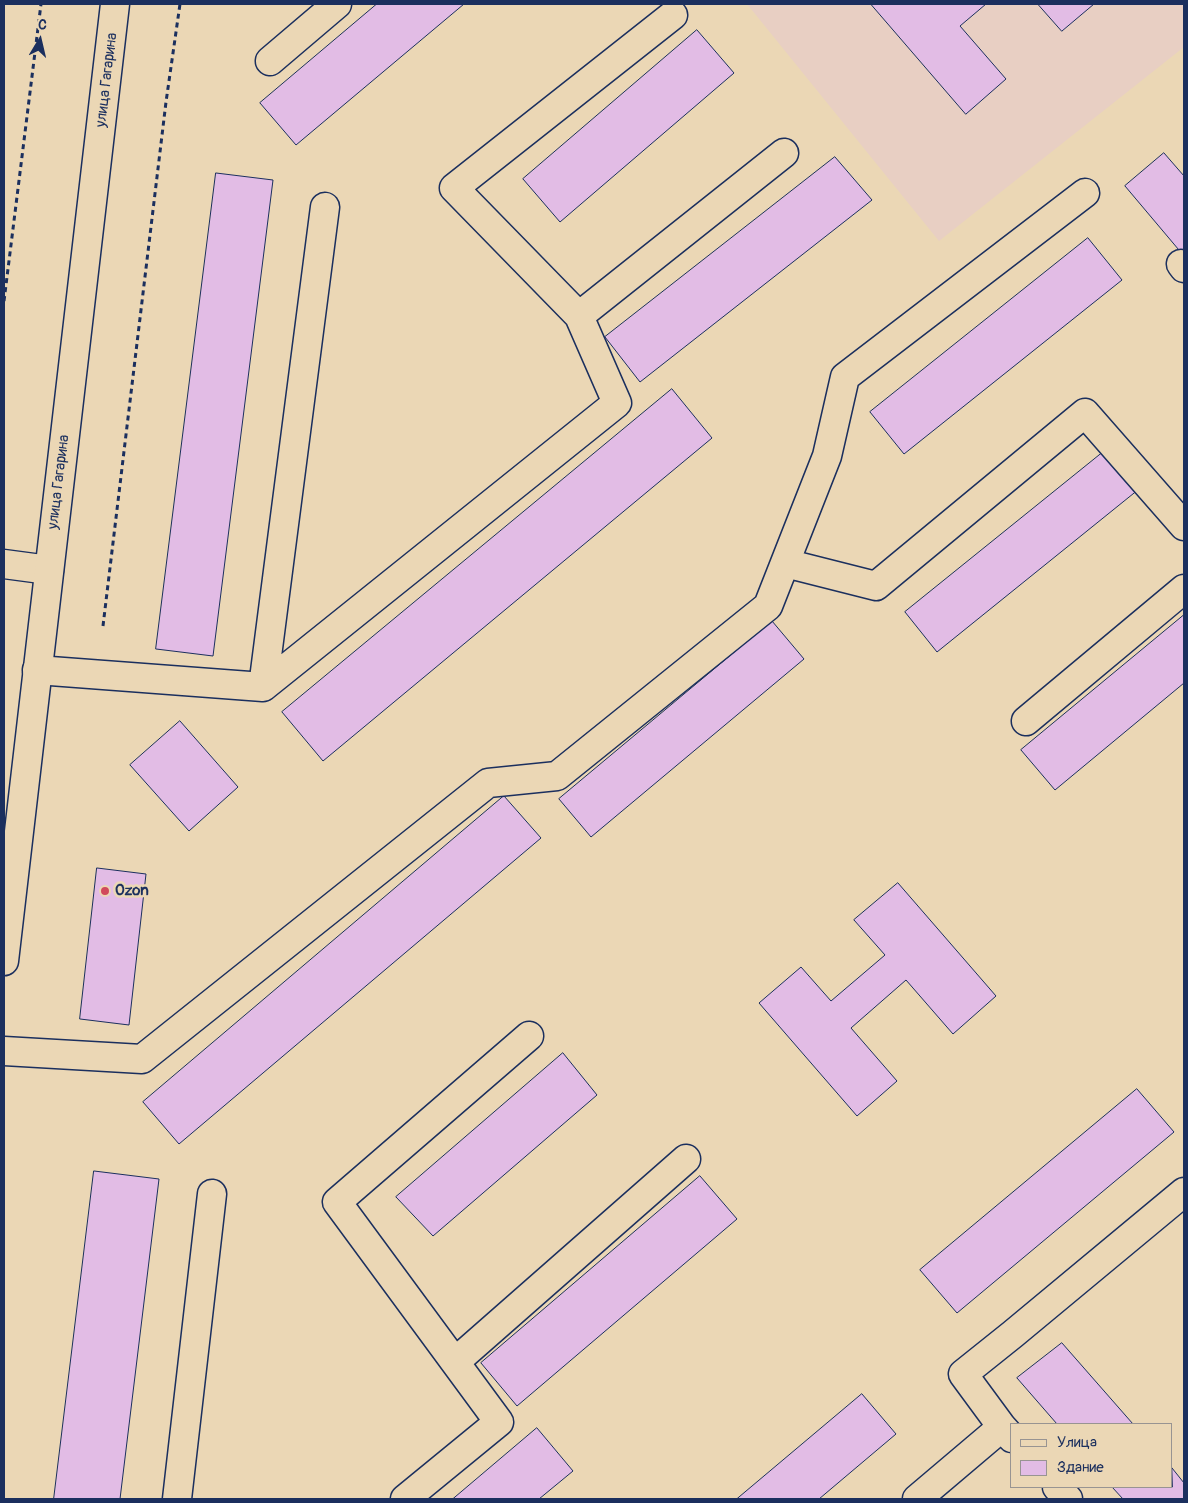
<!DOCTYPE html>
<html>
<head>
<meta charset="utf-8">
<style>
	body { margin:0 }
	#map { position:relative; width:1188px; height:1503px; overflow:hidden; background:#ebd7b5; font-family:Pangolin,sans-serif }
	canvas { display:block }
	.frame { position:absolute; inset:0; border:5px solid #1b2f5e; pointer-events:none }
	.legend { position:absolute; left:1010px; top:1423px; width:162px; height:65px; box-sizing:border-box; background:#ebd7b5; border:1px solid #989492; margin:0; padding:6px 9px; list-style:none; font-size:15px; color:#1b2f5e }
	.legend li { display:flex; align-items:center; gap:10px; height:25px }
	.legend b { width:25px; border:1px solid #989492 }
	.north { position:absolute; left:15px; top:15px; width:50px; height:50px; -webkit-text-stroke:4px #ebd7b5; paint-order:stroke; rotate:9deg; font-size:14px; font-weight:700; line-height:20px; text-align:center; color:#1b2f5e }
	.north::after { content:''; display:block; margin:auto; width:18px; height:22px; background:#1b2f5e; clip-path:polygon(50% 0,100% 100%,50% 72%,0 100%) }
</style>
</head>
<body>
<div id="map">
<canvas width="1188" height="1503"></canvas>
<div class="frame"></div>
<ul class="legend">
<li><b style="height:6px;background:#ebd7b5"></b>Улица</li>
<li><b style="height:14px;background:#e2bce5"></b>Здание</li>
</ul>
<div class="north">С</div>
</div>
<script>
const g = document.querySelector('canvas').getContext('2d');
g.lineJoin = 'round';
function fill(path, color) {
  g.fillStyle = color;
  g.fill(path, 'evenodd');
}
function stroke(path, color, width, dash) {
  g.strokeStyle = color;
  g.lineWidth = width;
  g.lineCap = dash ? 'butt' : 'round';
  g.setLineDash(dash || []);
  g.stroke(path);
}
function drawText(font, color, halo, rows, align = 'center') {
  g.font = font + ' Pangolin,sans-serif';
  g.lineWidth = 5;
  g.setLineDash([]);
  g.textBaseline = 'middle';
  g.strokeStyle = halo;
  g.fillStyle = color;
  for (const [text, x, y, turn = 0] of rows) {
    g.save();
    g.translate(x, y);
    g.rotate((+turn || 0) * Math.PI / 180);
    g.textAlign = isNaN(turn) ? turn : align;
    if (halo) g.strokeText(text, 0, 0);
    g.fillText(text, 0, 0);
    g.restore();
  }
}
fill(new Path2D(`
	M747,4H1184V47L939,241Z`), '#e8cfc3');
const building = new Path2D(`
	M377,4H464L296,145L260,103Z
	M871,4H986L960,26L1006,79L966,114Z
	M1038,4H1094L1062,31Z
	M697,30L734,73L560,222L523,179Z
	M1164,153L1184,176V256L1125,186Z
	M835,157L872,200L640,382L605,337Z
	M216,173L273,180L213,656L156,649Z
	M1088,238L1122,280L904,454L870,412Z
	M672,389L712,438L323,761L282,712Z
	M1112,445L1144,485L937,652L905,612Z
	M1184,615V683L1055,790L1021,750Z
	M772,621L804,659L591,837L559,799Z
	M180,721L238,787L189,831L130,765Z
	M504,796L541,838L179,1144L143,1102Z
	M97,868L146,874L129,1025L80,1019Z
	M898,883L996,996L953,1034L906,980L851,1028L897,1081L857,1116L759,1003L801,967L831,1001L885,955L854,920Z
	M563,1053L597,1095L433,1236L396,1197Z
	M1137,1089L1174,1132L957,1313L920,1270Z
	M94,1171L159,1179L120,1499H54Z
	M700,1176L737,1219L517,1406L481,1363Z
	M1062,1343L1133,1424H1057L1017,1378Z
	M862,1394L896,1434L819,1499H737Z
	M537,1428L573,1471L539,1499H453Z
	M1172,1468L1184,1483V1499H1123L1112,1487H1172Z`);
fill(building, '#e2bce5');
stroke(building, '#1b2f5e', 1);
const minor = new Path2D(`
	M270,61L337,4
	M1181,264L1184,268
	M579,316L784,153
	M785,563L876,586L1085,413L1184,526
	M4,564L49,570
	M37,670L263,687L325,207
	M263,687L617,403L579,316L454,188L673,15
	M1026,721L1184,589
	M4,1051L142,1059L488,783L557,776L768,606L827,456L845,377L1085,193
	M455,1362L686,1159
	M1012,1438L1002,1427L963,1374L1013,1334L1184,1192
	M1057,1487L1068,1499
	M177,1499L212,1194
	M405,1499L499,1422L337,1202L529,1036
	M917,1499L1002,1427`);
const major = new Path2D(`
	M4,961L115,4`);
stroke(minor, '#1b2f5e', 31);
stroke(major, '#1b2f5e', 31);
stroke(new Path2D(`
	M4,301L41,4
	M103,626L166,102L180,4`), '#1b2f5e', 3, [5, 4]);
stroke(minor, '#ebd7b5', 28);
stroke(major, '#ebd7b5', 28);
for (const [x, y, r, color] of [
	[105,891,5,"#d1495b"]
]) {
  const dot = new Path2D();
  dot.arc(x, y, r, 0, 2 * Math.PI);
  g.fillStyle = color;
  g.fill(dot);
  stroke(dot, '#ebd7b5', 2);
}
drawText('15px', '#1b2f5e', '#ebd7b5', [
	["улица Гагарина",107,80,-83],
	["улица Гагарина",59,482,-83]
]);
drawText('bold 15px', '#1b2f5e', '#ebd7b5', [
	["Ozon",115,891]
], 'left');
</script>
</body>
</html>
